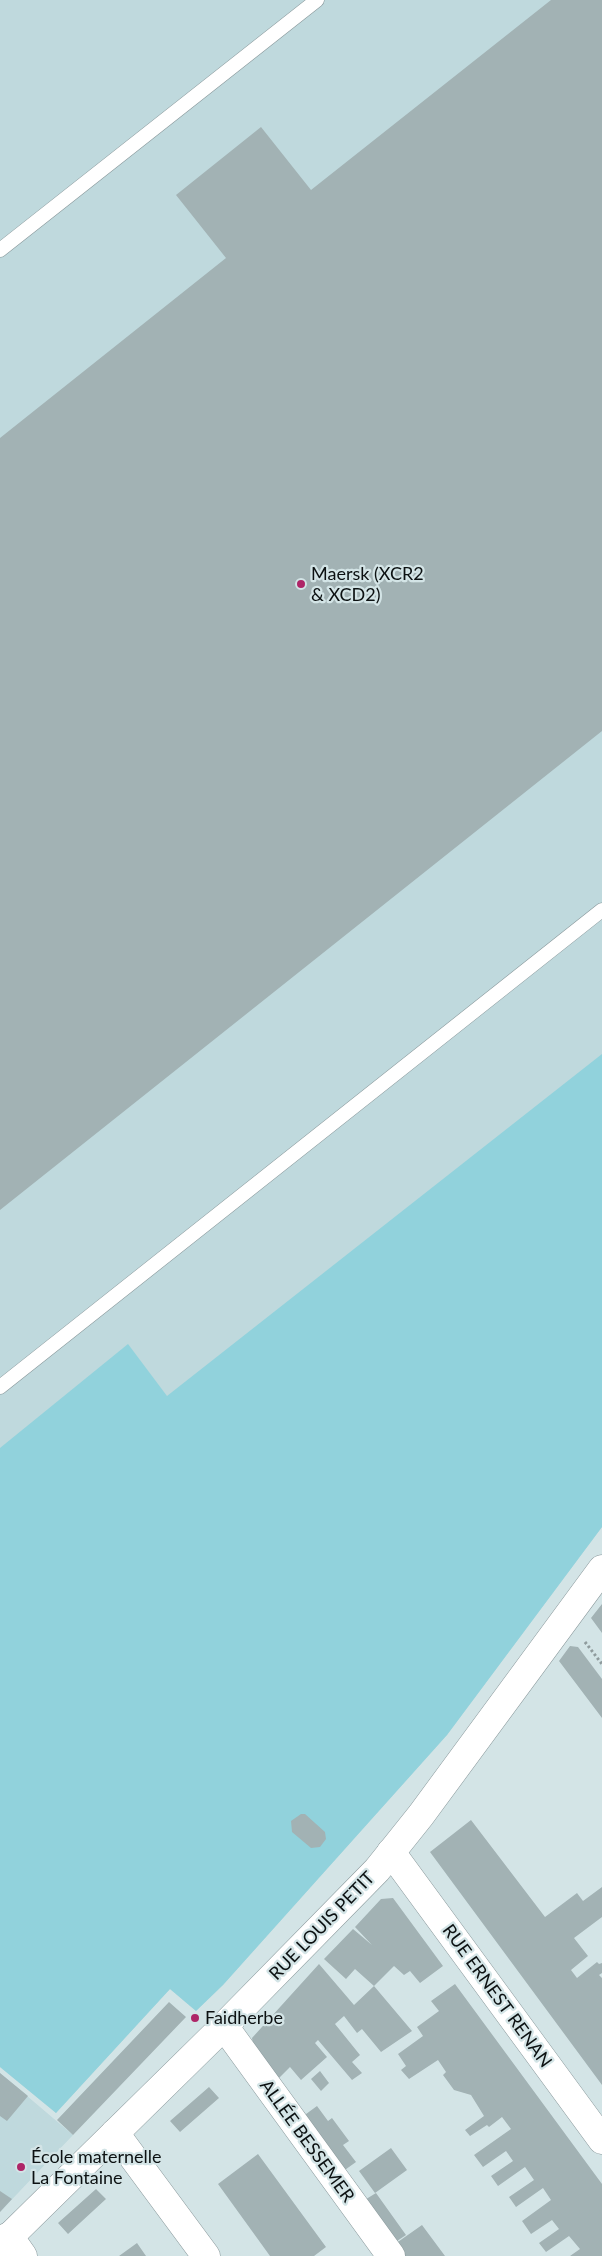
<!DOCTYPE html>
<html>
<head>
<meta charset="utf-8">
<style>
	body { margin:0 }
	canvas { display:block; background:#d3e4e6 }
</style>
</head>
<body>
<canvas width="602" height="2256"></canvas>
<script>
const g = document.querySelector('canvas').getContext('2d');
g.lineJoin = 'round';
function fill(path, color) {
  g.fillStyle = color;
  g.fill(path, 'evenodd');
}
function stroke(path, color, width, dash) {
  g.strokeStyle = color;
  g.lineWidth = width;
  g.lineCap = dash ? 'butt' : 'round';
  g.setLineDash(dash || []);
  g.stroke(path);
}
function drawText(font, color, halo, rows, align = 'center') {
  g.font = font + ' Lato,sans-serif';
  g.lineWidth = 4.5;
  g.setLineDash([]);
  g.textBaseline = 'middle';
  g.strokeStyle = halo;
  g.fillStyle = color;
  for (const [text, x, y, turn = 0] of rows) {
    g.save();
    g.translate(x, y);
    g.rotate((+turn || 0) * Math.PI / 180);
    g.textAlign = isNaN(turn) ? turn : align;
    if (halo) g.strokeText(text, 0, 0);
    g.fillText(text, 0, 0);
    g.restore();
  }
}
fill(new Path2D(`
	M0,0H602V1527L447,1735L223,1985L196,2011L170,1989L56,2113L0,2067Z
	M0,2073L73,2135L0,2212Z`), '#bfd9dd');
fill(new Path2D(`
	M602,1054V1527L447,1735L223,1985L196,2011L170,1989L56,2113L0,2067V1448L128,1344L167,1396Z`), '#91d2dc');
fill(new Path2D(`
	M551,0H602V731L0,1210V438L226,258L176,195L261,127L311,190Z
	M602,1604V1633L591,1618Z
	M570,1646L578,1647L602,1679V1718L559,1661Z
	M301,1814H305L325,1832L326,1839L320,1847L311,1848L292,1832L291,1821Z
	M471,1820L545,1917L577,1893L583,1901L602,1887V1917L574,1938L588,1956L571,1970L577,1978L597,1962L599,1964L602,1963V1973L599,1975L602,1978V2085L430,1852Z
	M393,1898L443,1966L420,1983L410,1971L404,1975L394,1966L374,1986L412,2031L381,2052L362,2029L357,2033L344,2016L335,2024L360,2055L352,2062L362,2073L352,2080L318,2040L315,2043L327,2057L301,2080L290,2067L276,2081L255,2054L252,2038L319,1964L354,2005L374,1986L355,1969L346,1979L324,1959L353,1929L372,1945L355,1927L381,1899Z
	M455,1984L602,2184V2256H570L580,2249L569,2236L546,2252L539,2243L559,2229L552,2220L531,2234L522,2221L551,2200L543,2188L516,2207L509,2197L534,2180L525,2167L498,2186L491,2176L513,2161L506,2151L483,2167L474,2155L511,2129L502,2117L489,2127L487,2125L470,2136L465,2130L484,2116L471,2095L454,2090L443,2075L446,2072L438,2060L409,2079L401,2070L406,2066L398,2054L423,2036L417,2027L439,2011L431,2001Z
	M169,2002L186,2017L73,2135L57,2120Z
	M320,2071L329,2083L321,2091L311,2079Z
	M0,2073L28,2096L7,2121L0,2116Z
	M209,2087L219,2098L180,2132L170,2121Z
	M317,2106L328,2121L332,2118L349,2141L343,2145L356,2162L342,2172L302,2117Z
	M391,2148L407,2170L375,2193L359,2171Z
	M258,2154L326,2247L314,2256H270L218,2184Z
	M96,2189L106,2199L68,2234L58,2223Z
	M0,2191L12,2199L0,2212Z
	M376,2193L406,2235L394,2243L363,2201Z
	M422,2225L445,2256H403L395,2244Z
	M137,2243L146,2256H119Z`), '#a2b2b4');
const lane = new Path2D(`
	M0,250L317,0
	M0,1387L602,910`);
const street = new Path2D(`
	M391,1852L602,2140
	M224,2026L391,2256
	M115,2133L206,2256
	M9,2236L23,2256`);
const secondary = new Path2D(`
	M0,2246L224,2026L377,1870L421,1815L602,1569`);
stroke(lane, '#88979a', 15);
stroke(street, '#88979a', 29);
stroke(secondary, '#88979a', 29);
stroke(new Path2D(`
	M585,1642L602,1664`), '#8f9b9d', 3, [2.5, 2.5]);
stroke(lane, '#fff', 14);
stroke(street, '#fff', 28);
stroke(secondary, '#fff', 28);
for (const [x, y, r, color] of [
	[301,584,5,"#ae2567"],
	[195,2018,5,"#ae2567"],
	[21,2167,5,"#ae2567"]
]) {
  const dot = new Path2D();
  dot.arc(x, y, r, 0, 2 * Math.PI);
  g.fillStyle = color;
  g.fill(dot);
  stroke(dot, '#d3e4e6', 2);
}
drawText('18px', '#0c1112', '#d3e4e6', [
	["Maersk (XCR2",311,574],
	["& XCD2)",311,595],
	["Faidherbe",205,2018],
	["École maternelle",31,2157],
	["La Fontaine",31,2178]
], 'left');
drawText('18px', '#0c1112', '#d3e4e6', [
	["RUE LOUIS PETIT",322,1926,-46],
	["RUE ERNEST RENAN",497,1996,54],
	["ALLÉE BESSEMER",307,2141,54]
]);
</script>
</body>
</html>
